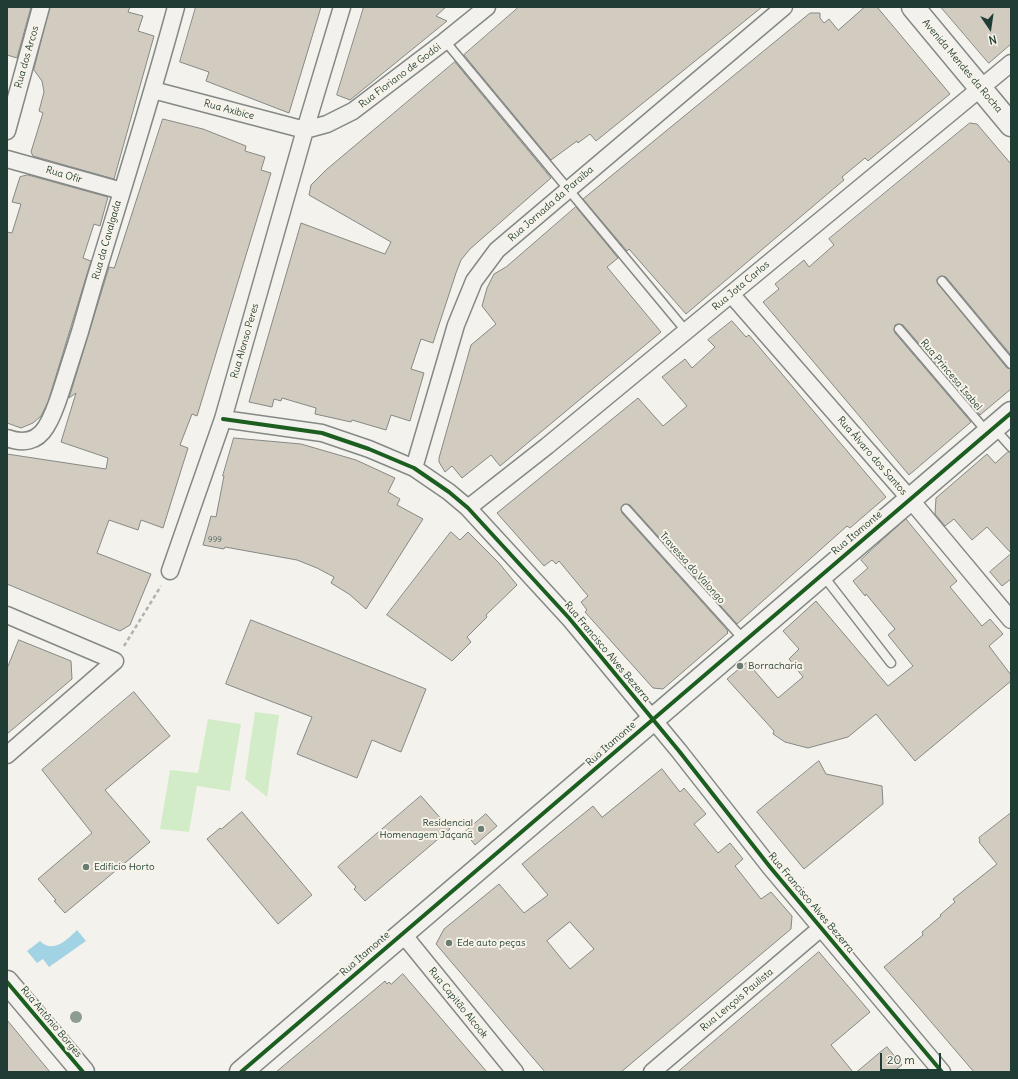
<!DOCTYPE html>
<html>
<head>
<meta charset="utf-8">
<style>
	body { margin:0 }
	#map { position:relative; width:1018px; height:1079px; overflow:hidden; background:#f4f2ec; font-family:Delius,sans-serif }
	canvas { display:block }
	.frame { position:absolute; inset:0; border:8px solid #1f3d34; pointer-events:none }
	.north { position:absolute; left:970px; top:8px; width:40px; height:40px; -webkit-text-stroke:3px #f7f3e8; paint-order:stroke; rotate:167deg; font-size:11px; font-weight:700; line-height:16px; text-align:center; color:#1f3d34 }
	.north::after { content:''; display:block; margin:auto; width:14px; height:18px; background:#1f3d34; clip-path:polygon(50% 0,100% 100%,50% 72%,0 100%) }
	.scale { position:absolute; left:880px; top:1053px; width:61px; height:18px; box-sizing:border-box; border:2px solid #1f3d34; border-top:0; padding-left:5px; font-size:12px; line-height:14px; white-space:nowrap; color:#1f3d34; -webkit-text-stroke:3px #f7f3e8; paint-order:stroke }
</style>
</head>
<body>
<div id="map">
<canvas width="1018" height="1079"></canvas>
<div class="frame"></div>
<div class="north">N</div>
<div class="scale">20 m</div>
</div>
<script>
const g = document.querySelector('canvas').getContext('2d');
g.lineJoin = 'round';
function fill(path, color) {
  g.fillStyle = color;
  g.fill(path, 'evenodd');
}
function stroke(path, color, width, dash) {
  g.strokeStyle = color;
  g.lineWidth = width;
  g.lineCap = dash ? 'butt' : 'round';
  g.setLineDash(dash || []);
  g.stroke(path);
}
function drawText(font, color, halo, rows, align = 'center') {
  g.font = font + ' Delius,sans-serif';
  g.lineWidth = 4;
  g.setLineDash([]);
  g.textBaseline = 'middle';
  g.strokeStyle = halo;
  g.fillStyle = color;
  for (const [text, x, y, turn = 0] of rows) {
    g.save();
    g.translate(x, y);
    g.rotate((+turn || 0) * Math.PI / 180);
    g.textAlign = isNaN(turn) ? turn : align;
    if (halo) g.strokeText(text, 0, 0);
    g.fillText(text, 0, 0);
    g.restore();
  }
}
fill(new Path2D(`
	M255,712L279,715L267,797L245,779Z
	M208,719L241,724L230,791L197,786L189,832L160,829L170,770L198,773Z`), '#d2ecc7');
fill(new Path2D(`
	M77,930L86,941L49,967L43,959L37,963L27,951L40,941C53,954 67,940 77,930Z`), '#a2d3e4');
const building = new Path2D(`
	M7,7H31L17,58L7,55Z
	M50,7H130L128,12L143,16L138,31L154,36L114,179L33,156L31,152L43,113L39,111L44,92L42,81L34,70Z
	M196,7H321L289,113L206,81L209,72L180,62Z
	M364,7H446L436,16L447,21L350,100L337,95Z
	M519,7H762L596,141L590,134L578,143L577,141L551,160L464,55Z
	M865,7H877L950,94L868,161L865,158L842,177L844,180L686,314L629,249L627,251L583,199L810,13H820V18L824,23L829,19L838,30Z
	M941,7H1011V44L989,63Z
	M455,62L551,178L470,249L461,260L456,273L433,343L421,339L411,369L424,373L410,421L391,415L386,430L352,420L351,422L315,414L316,408L282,398L281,401L274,399L272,407L249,402L301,223L385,254L391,242L309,195L311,185L326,170Z
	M163,119L203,129L246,146L245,151L265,157L261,170L271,173L197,416L192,414L180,445L188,448L163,528L141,520L138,530L109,520L97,553L151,574L130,625L120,631L7,584V454L106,469L108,458L61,442L76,393L69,398L109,267L114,268Z
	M970,123L977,124L1011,164V355L946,277L941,276L937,279V282L1007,368L1011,369V389L980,415L903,325L898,324L895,325L894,330L895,333L971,422L909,475L763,302L779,289L775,284L804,260L809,267L834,245L829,239Z
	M28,175L108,197L100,226L94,224L83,258L91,261L48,402L41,416L33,423L21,428L7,423V232L12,233L21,204L12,202L20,177Z
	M576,207L618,258L607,267L661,332L500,466L491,455L462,478L452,466L445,472L439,462V458L471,345L496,324L482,306L487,288L494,274L506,267Z
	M732,321L746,337L749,335L886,497L850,528L847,526L737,624L630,505L627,504L623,505L621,508L622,513L728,631L727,632L728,633L663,689L653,688L585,612L587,610L581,602L588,596L559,561L556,564L552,560L544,566L497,513L638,398L663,426L687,406L662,377L685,359L692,368L715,347L708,340Z
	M234,438L301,444L356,460L395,478L388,492L400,499L397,505L423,519L366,609L349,594L331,583L334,577L317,568L297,560L225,547L224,549L203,545L211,516L216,517L224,476H223Z
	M1008,452H1011V553L987,527L972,540L954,519L945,526L935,514L936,498L987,454L995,463Z
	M906,519L957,581L950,587L974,616L982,626L990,619L1003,634L989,646L1011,675V681L915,761L876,714L848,737L808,748L785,742L773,734L774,731L727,679L747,662L778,698L803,677L789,659L799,649L783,631L816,601L888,686L913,666L888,635L895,629L866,594L865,596L853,581L868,568L861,560Z
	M451,532L460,540L468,532L499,563L517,585L486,615L487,617L467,637L471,642L452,661L387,615Z
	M1011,554V579L1002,586L990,572Z
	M251,620L426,689L401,752L372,740L357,778L297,754L312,717L226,684Z
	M19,640L71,661L72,679L7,734V669Z
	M134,692L170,736L105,790L150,842L65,913L54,901L56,900L38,879L92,833L42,770Z
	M819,761L826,774L882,786L883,804L804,869L757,812Z
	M662,769L680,792L684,788L706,814L694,824L718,853L730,843L743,859L735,866L761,899L771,892L792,916L791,929L621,1072H545L436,944L444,929L499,884L524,913L548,895L522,864L593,806L602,817ZM570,922L594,949L570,969L547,941Z
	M421,796L450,829L365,901L354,889L356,887L338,867Z
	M242,812L312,895L278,924L207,839L220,828L221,829Z
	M1011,813V1072H974L884,967L923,935L922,932L941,916L940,915L955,902L953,899L997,864L979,842L980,840L979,838Z
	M486,814L497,826L475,845L465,832Z
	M819,952L870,1012L831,1045L853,1072H678Z
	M403,974L487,1072H276L385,981L387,984L389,982L391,984Z
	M7,1020L50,1072H7Z
	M887,1047L902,1065L893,1072H857Z`);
fill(building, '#d2cbc0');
stroke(building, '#848985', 1);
const lane = new Path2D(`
	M445,41L686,331
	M942,281L1011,364
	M899,329L987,432
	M994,428L1011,447
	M626,509L744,640
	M822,574L891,663`);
const street = new Path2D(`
	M153,90L305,130L327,124L353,111L445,41L487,7
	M7,131L41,7
	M7,159L122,191
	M731,294L910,499L1011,620
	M223,419L322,433L369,449L414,468L449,492L468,508L569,618L679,751L770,867L942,1072
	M7,438C23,444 37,442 46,427C55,413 59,397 64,382C75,349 85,316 94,283C122,191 151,100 176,7
	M414,468L456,325L474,281L497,250L784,7
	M468,508L547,446L1011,63
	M170,571L223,419L305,130L342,7
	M7,615L115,661L7,755
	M402,933L515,1072
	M652,1072L821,928`);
const secondary = new Path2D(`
	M913,7L1011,125
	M7,982L83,1072
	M241,1072L1011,413`);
stroke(lane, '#848985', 11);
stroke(street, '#848985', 19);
stroke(secondary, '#848985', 25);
stroke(new Path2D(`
	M124,646L161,586`), '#b0b2ae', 2.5, [4, 3]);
stroke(lane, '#f2f1ed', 8);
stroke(street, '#f2f1ed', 16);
stroke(secondary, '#f2f1ed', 22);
stroke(new Path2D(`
	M223,419L322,433L369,449L414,468L449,492L468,508L569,618L679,751L770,867L942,1072
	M7,982L83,1072
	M241,1072L1011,413`), '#1b5e20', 4);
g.fillStyle = '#8c9d90';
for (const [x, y] of [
	[76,1017]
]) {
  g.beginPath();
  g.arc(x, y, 6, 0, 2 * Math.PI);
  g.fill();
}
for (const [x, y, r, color] of [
	[740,666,4,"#6a7c74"],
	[481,829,4,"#6a7c74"],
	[86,867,4,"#6a7c74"],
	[449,943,4,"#6a7c74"]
]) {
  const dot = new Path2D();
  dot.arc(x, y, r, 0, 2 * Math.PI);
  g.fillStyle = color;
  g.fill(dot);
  stroke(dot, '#f7f3e8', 1.5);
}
drawText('8px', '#4c6057', null, [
	["999",215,540]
]);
drawText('10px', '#1f3d34', '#f7f3e8', [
	["Rua dos Arcos",27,57,-74],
	["Avenida Mendes da Rocha",962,66,50],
	["Rua Floriano de Godói",400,76,-37],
	["Rua Axibice",229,110,15],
	["Rua Ofir",64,175,16],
	["Rua Jornada da Paraiba",551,204,-41],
	["Rua da Cavalgada",107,240,-74],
	["Rua Jota Carlos",741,286,-40],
	["Rua Alonso Peres",245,341,-74],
	["Rua Princesa Isabel",951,375,50],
	["Rua Álvaro dos Santos",872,456,49],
	["Rua Itamonte",857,533,-40],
	["Travessa do Valongo",692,568,48],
	["Rua Francisco Alves Bezerra",607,652,50],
	["Rua Itamonte",611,744,-41],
	["Rua Francisco Alves Bezerra",811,903,50],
	["Rua Itamonte",365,954,-41],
	["Rua Lençois Paulista",737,1000,-40],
	["Rua Capitão Alcook",458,1003,51],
	["Rua Antônio Borges",51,1022,50]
]);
drawText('10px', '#1f3d34', '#f7f3e8', [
	["Borracharia",748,666],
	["Residencial",473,823,"right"],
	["Homenagem Jaçanã",473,835,"right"],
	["Edifício Horto",94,867],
	["Ede auto peças",457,943]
], 'left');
</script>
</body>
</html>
